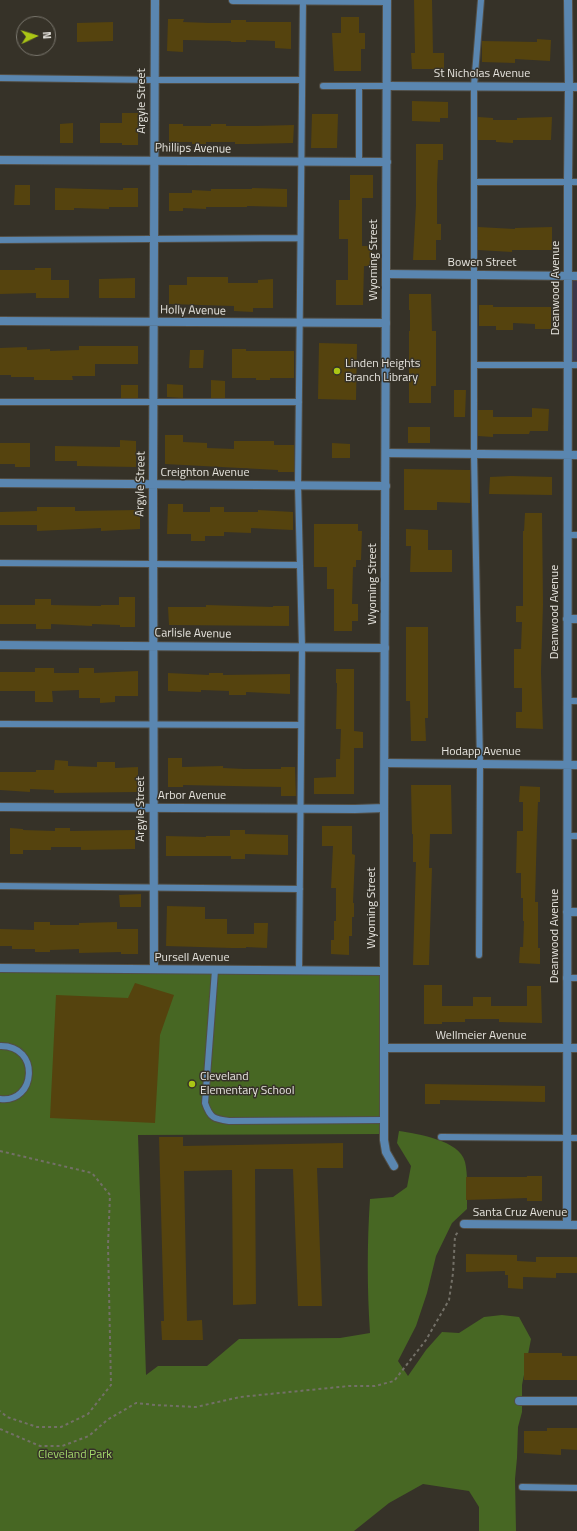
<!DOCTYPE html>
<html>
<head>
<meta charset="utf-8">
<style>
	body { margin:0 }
	#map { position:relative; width:577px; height:1531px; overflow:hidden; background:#363228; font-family:"Titillium Web",sans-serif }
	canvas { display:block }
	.north { position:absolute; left:16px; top:16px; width:40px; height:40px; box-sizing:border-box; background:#363228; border:1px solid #7c7970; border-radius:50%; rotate:86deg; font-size:11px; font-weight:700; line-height:16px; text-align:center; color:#e5e3dd }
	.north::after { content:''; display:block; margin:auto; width:14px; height:18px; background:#abc615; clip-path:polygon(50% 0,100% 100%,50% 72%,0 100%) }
</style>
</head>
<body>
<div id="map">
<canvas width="577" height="1531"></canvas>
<div class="north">N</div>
</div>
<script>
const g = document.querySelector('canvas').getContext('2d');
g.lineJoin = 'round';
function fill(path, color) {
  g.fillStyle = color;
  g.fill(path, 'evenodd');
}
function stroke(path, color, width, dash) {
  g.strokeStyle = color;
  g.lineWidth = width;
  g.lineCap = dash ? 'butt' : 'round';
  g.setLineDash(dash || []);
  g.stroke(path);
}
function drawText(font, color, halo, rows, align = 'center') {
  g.font = font + ' "Titillium Web",sans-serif';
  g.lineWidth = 3;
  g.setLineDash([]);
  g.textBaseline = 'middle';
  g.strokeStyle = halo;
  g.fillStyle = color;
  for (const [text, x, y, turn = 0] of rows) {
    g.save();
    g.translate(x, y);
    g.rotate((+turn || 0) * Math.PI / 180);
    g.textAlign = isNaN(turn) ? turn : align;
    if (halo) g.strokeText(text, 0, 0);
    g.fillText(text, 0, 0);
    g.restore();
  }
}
fill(new Path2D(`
	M568,276H577V365H568Z`), '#3b3748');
fill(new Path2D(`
	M0,968L384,971V1134L138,1135L146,1375L158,1366H207L239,1339L340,1338L370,1333C367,1288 367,1244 370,1199L393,1197L407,1187L411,1166L397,1143L399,1131C417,1134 460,1140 465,1162C468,1173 467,1196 467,1209L452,1223L436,1256L427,1293L416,1326L398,1361L408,1376L426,1350L442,1332L459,1333L484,1317L502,1315L519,1317L531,1339L522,1385V1412L518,1427L517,1458L515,1479L516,1531H479V1507L469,1491L423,1484L389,1503L354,1531H0Z`), '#476723');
fill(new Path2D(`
	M414,0H432L433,53H444V69H412L411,53H415Z
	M341,17H359V33H365V49H361V71H334L332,33H341Z
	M168,19H184L183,22L209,23H231V20H246V22H291V49L275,48V41L246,40V42H231V41L183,40V52L167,51Z
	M113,22V41L77,42V23Z
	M537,39L551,40L550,61L515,59V63L482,62V41L537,42Z
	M412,101L448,102V118H440V122L412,121Z
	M122,113H138V145H122V143H100V123H122Z
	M312,114H338L337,148H311Z
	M478,117L493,118V120H517V118L552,117L551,140H513V143L496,142V140H478Z
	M73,123V143H60V124Z
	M169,124H183V126H211V124H226V126H256L294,125L293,143L249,144H235V142H206V144H192V142H169Z
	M416,144H443V160H438L437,185V224H441V240H436V260H413L416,205Z
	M350,175H373V198H362V246H372V266H364L363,305H336V280H348V239H339V200H350Z
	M15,185H30V205H14Z
	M55,188L123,190V188H138V207H109V209L74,208V210H55Z
	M252,188L287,189V207L247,206V207H206V209L183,208V211H169V193H192V190L211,191V189H252Z
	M478,227L515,229V228L552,227V250H512V252L478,250Z
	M35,268H51V280H69V298H36V293L0,294V270H35Z
	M187,277H228V283H258V280L273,279V308H253V312L234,311V306L169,304V285H187Z
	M135,278V298H99V279Z
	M409,294H431L432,331H436V386H431V403H409V331H410V310H409Z
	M479,305H493V307H551V329H535V324L513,323V330H496V326H479Z
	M319,343L357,344L356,400L318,399Z
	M79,346H138V364H95V376H72L73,380H34V377H11V375H0V348L27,347V350L50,349V351L79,350Z
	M232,349H246V351H294V378H270V380H256V378H232Z
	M190,350H204L203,368H189Z
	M211,380L225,381V398H211Z
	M167,384L183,385V398L167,397Z
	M121,385H138V398H121Z
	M454,390H466L465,417H454Z
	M532,408L549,409L548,431H530L529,434H493V437L478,436V410H493V417H532Z
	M408,427H430V443H408Z
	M165,435H183V442L207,443V448L234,449V441H274V445H294V472H278V470L165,464Z
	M120,440L136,441V467L77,466V461H55V446L120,447Z
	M0,443H30V467H15V464H0Z
	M332,443L350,444V458H332Z
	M404,469L470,470V503L437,502V510H404Z
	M511,476L552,477V495L489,494L490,477Z
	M168,504H183V512H210V507H224V512H258V510L293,512V530L251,528V533L224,532V536H205V541H191V534H167Z
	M37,507H75V511L140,510V529L101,531V528L37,531V525H0V512L37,511Z
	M525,513H542L543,604L541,672L543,729L516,728V712H522V688H514V649H521L522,622H516V606H523V531H524Z
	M314,524H358V531H362L361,560H356V567H353L352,604H358V621H352V631H334V589H327V567H314Z
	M406,529L428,530V550H452V572H410L411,546H406Z
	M119,597H135V627H120V625L92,624V626L51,624V629H36V624H0V605H35V599H51V605L101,606V605H119Z
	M206,605L273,607V606H289V626L169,625L168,607H206Z
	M406,627H428V718H425L426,741H411L410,701H406Z
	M35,668H54V673H79V668H94V673L138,671V696H115V702L100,703V698H79V690L52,691L53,702H35V691H0V672H35Z
	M336,669H354V731L363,732V748H354V794H314V778L336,777V759H340L341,729H336L337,683H336Z
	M168,673L209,675V673H223V675L290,674V694L246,692V695H229V691L201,690V692L168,691Z
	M168,758H182V767L223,766V768L244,769H281V767H295L296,796H281V787L183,785V787H168Z
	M55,760L68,761V766L97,767V762H115V768L138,767V792L54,793V790L30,789V792L0,790V772H36V770H54Z
	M411,785H451L452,834H430L429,868H432L429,965H413L416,862H413V834H412Z
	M520,786L540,787V802H538L537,827L535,902H538V948H540V964L519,963L520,947H523L524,921H523V898H521V873H516L517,831H523V802H519Z
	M322,826H352V854L355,855L353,903H354V917H352V936H349V955L331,954V940H334V921H336V888H331L333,846H322Z
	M10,828L23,829V830L55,831V828H70V831L135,830V849L81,850V847H51V850H23V854H10Z
	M230,830H245V834L288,835V855L245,854V859H231V856H166V836L206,837V836H230Z
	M141,894V907H120L119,895Z
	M167,906L205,907V919H227V934H254V923H268L267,948L246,947V948H232L166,946Z
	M34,922H50V925H79V923L117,922V929H138V954H121V952L79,953V949L50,950V952H35V949H12V946H0V929L34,930Z
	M135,983L174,995L160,1035L155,1123L50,1118L56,995L128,998Z
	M424,985H442V1006H473V997H491V1006H527V986H541L542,1023L499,1022V1019H465V1022H442V1024H424Z
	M425,1084L545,1086V1102L440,1100V1104H425Z
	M159,1137H183V1146L343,1143V1168H317L322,1306H298L293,1169H255L256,1304L233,1305L232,1170L184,1171L187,1321L202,1320L203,1340H162L161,1321H164Z
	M527,1176H542V1201H527V1198L466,1200V1177H527Z
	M466,1254L517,1255V1261L536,1262V1257H577V1273H556V1278L523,1277V1289L508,1288V1275H505V1271L466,1272Z
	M524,1353H562V1356H577V1380H524Z
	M547,1428H577V1450L561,1449V1455L524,1453V1431H547Z`), '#55430e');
const service = new Path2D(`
	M0,78L155,80H302
	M323,86H387
	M359,162V86
	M474,182H577
	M0,240L300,238
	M474,365H577
	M0,402H299
	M567,535H577
	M0,563L300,565
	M567,701H577
	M0,724L301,725
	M567,836H577
	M0,886L300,889
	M479,955L480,764L474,454V86L481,0
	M215,970L205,1103C210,1118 214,1119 229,1121L384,1120
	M299,970L302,647L298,485L303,0
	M566,978H577
	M0,1046C41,1045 36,1104 0,1099
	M441,1137L577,1138
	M522,1487L577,1488`);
const minor = new Path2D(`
	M233,0L387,1
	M387,86L577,87
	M386,274L577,276
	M0,321L386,323
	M386,453L577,455
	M0,483L386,486
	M567,619H577
	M0,645L385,648
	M385,763L577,765
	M384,808V1140L386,1152L394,1166
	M567,912H577
	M0,968L384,971
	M154,969L153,484L155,0
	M385,1048H577
	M464,1224L577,1225
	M567,1225L568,182L569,87L568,0
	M519,1401H577`);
const tertiary = new Path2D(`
	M0,160L387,162
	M0,807L355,809L384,808L387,0`);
stroke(service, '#524e45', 8);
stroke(minor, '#524e45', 10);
stroke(tertiary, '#524e45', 10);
stroke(new Path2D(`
	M0,1151L92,1173L110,1195L108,1245L111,1385L88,1414L61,1427H37L7,1417L0,1411
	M0,1429L40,1446H62L89,1436L107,1420L136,1403L155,1405L196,1407L240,1397L349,1386H375L394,1381L426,1340L449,1300L453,1273L455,1236L458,1232`), '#737067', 2, [3, 3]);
stroke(service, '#5a86b0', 6);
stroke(minor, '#5a86b0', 8);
stroke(tertiary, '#5a86b0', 8);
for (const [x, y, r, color] of [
	[337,371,4,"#abc615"],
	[192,1084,4,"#abc615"]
]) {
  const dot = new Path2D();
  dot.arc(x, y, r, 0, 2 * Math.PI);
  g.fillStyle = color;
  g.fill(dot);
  stroke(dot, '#363228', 1.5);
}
drawText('12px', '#e5e3dd', '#363228', [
	["St Nicholas Avenue",482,74],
	["Argyle Street",142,101,-90],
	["Phillips Avenue",193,149,1],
	["Wyoming Street",374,260,-90],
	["Bowen Street",482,263],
	["Deanwood Avenue",556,288,-90],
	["Holly Avenue",193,311,1],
	["Creighton Avenue",205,473],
	["Argyle Street",141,484,-89],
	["Wyoming Street",373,584,-90],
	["Deanwood Avenue",555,612,-90],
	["Carlisle Avenue",193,634,1],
	["Hodapp Avenue",481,752],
	["Arbor Avenue",192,796],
	["Argyle Street",141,809,-90],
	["Wyoming Street",372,908,-90],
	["Deanwood Avenue",555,936,-90],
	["Pursell Avenue",192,958],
	["Wellmeier Avenue",481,1036],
	["Santa Cruz Avenue",520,1213]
]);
drawText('12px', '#e5e3dd', '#363228', [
	["Linden Heights",345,364],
	["Branch Library",345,378],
	["Cleveland",200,1077],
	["Elementary School",200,1091]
], 'left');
drawText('12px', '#a3d86b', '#363228', [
	["Cleveland Park",75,1455]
]);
</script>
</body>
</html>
